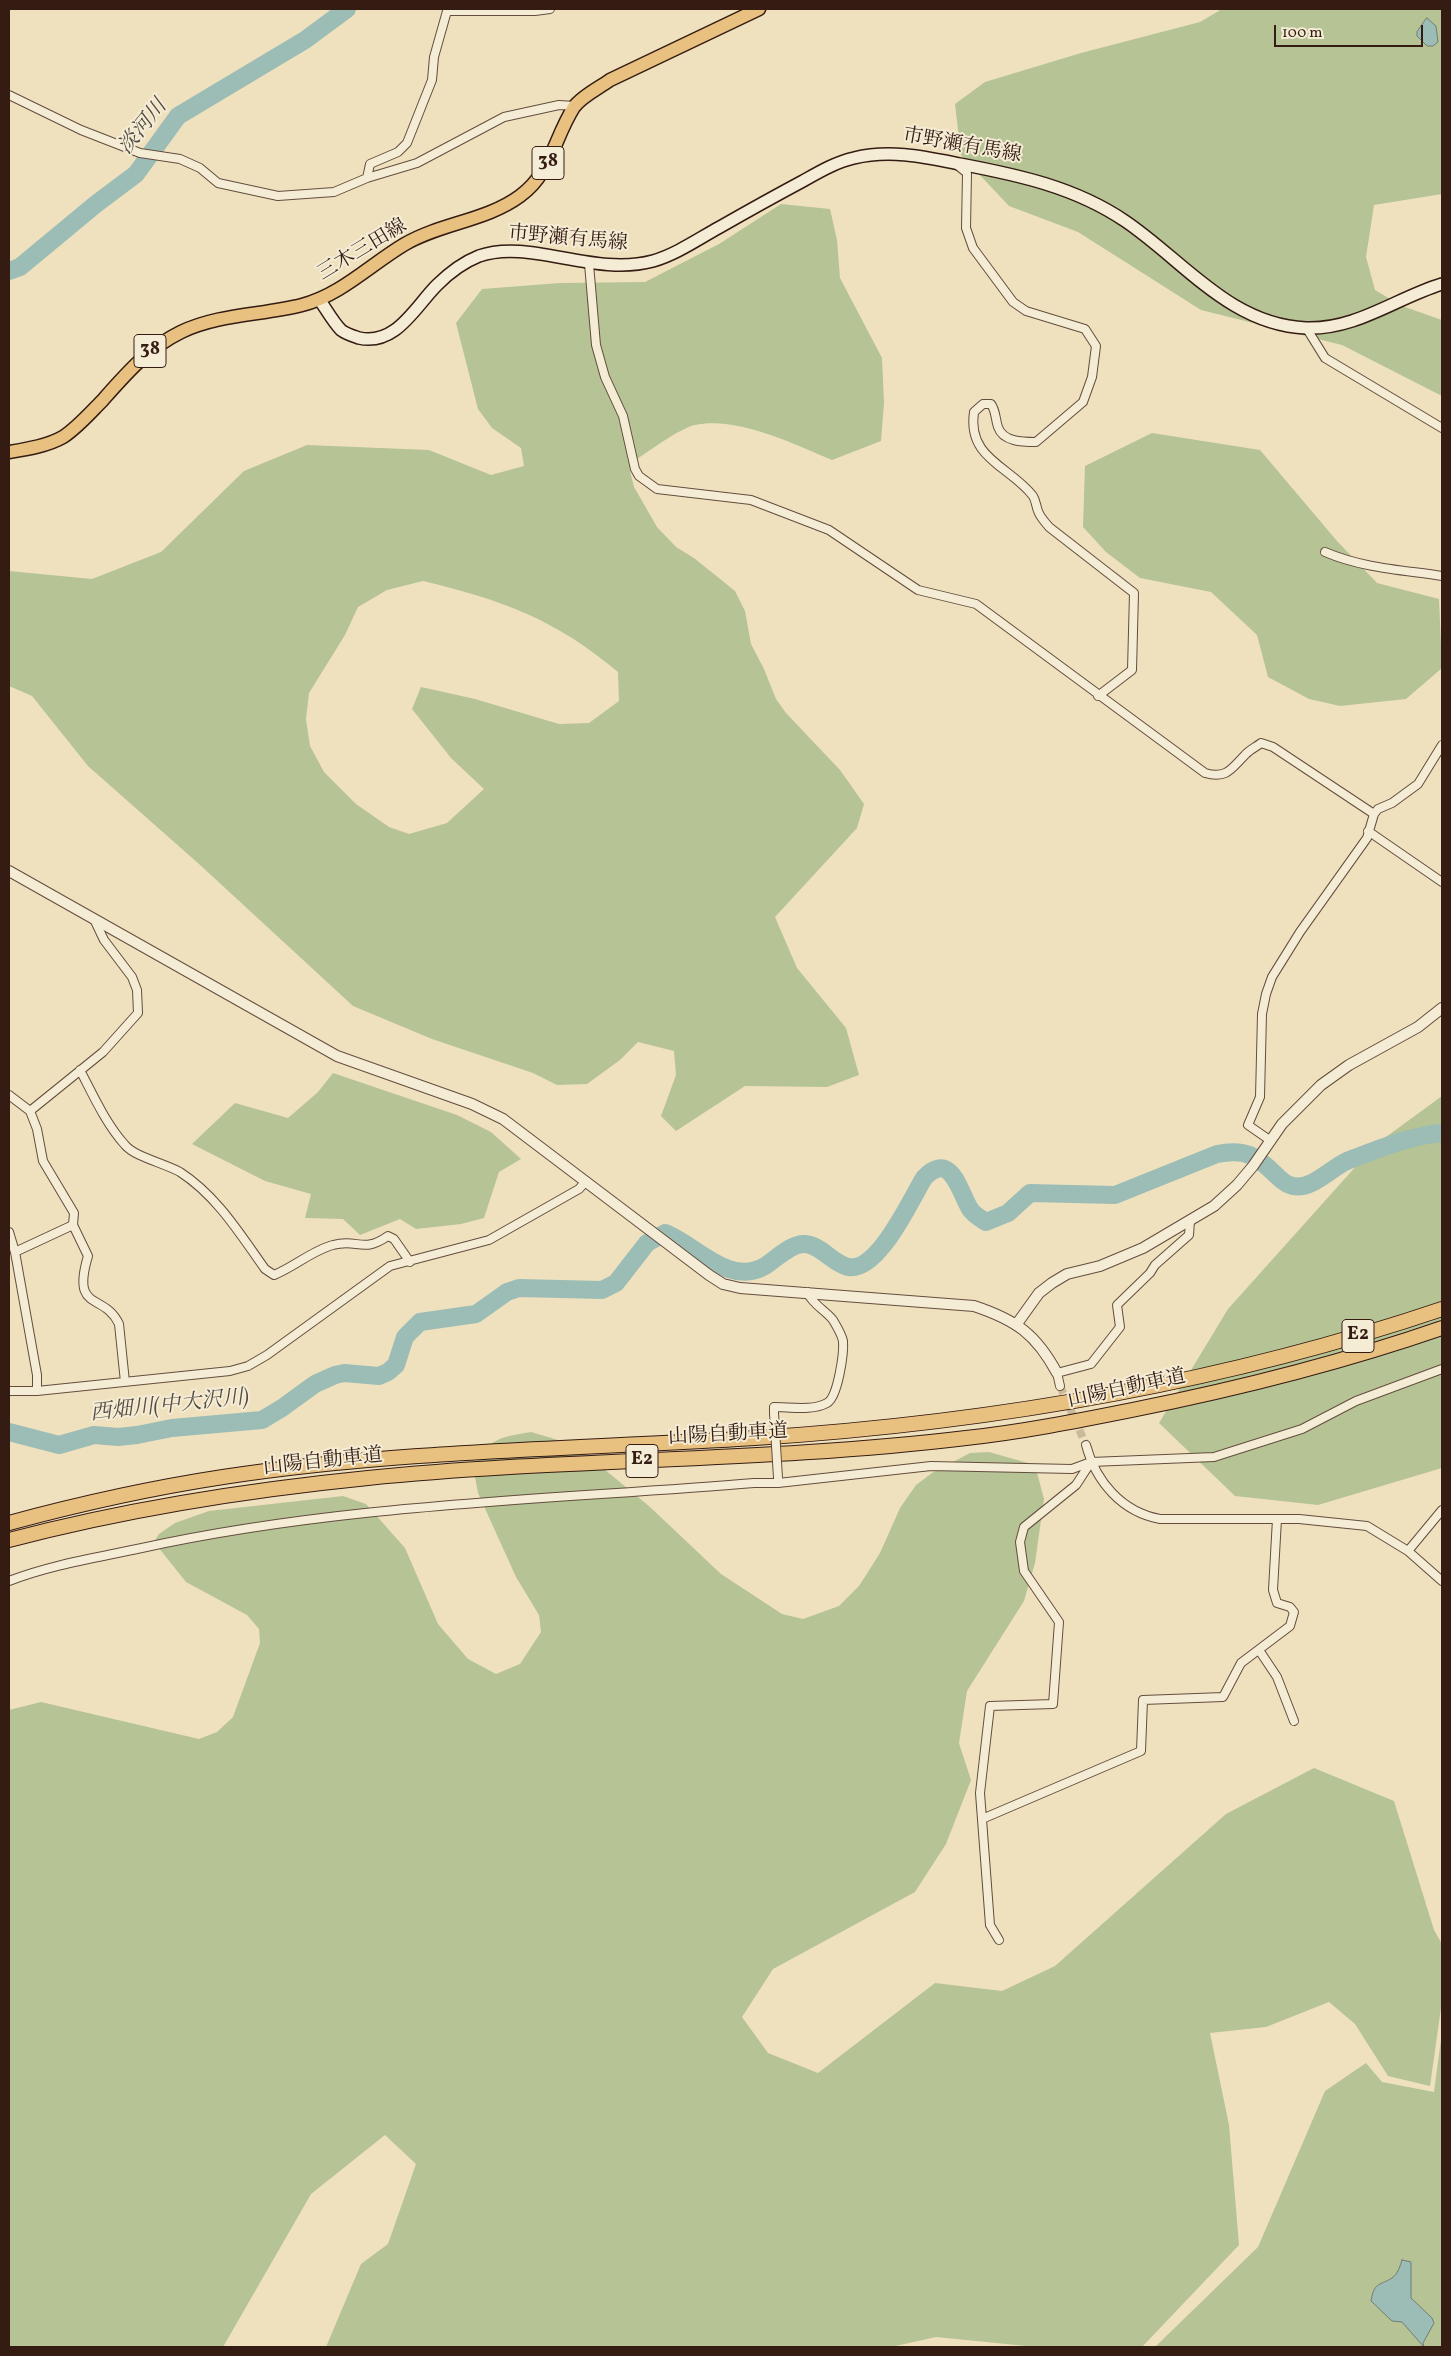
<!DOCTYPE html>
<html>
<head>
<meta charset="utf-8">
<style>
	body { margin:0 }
	#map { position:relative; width:1451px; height:2356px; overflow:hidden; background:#f0e1be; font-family:Vollkorn,serif }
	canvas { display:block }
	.frame { position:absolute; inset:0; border:10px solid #341c13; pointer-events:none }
	.scale { position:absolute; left:1274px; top:25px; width:149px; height:22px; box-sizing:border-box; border:2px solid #341c13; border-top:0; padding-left:6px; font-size:15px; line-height:18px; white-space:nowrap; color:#341c13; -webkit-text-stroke:4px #f5ecd5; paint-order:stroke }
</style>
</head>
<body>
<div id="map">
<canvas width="1451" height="2356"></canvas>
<div class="frame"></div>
<div class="scale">100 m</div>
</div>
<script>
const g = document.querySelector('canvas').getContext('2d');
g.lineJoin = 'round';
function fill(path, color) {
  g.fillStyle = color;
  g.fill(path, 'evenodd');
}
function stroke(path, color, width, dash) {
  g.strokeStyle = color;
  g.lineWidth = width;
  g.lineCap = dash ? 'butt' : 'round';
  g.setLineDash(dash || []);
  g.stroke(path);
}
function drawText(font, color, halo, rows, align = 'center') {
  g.font = font + ' Vollkorn,"Noto Serif JP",serif';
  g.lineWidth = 4;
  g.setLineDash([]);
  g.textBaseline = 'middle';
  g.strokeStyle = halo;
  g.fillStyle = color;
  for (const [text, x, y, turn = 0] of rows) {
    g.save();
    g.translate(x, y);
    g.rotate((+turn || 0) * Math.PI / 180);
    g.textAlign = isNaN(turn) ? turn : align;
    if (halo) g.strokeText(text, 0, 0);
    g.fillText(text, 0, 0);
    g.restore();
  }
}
fill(new Path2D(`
	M1222,9H1442V194L1374,205L1366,257L1375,290L1402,306L1442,320V396L1342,345L1201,310L1078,232L1009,206L961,155L955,104L985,82L1081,53L1200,22Z
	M781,204L830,209L837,240L840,278L882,358L884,403L881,441L832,460C794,444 737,416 695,425C680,428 648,452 634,461L630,471L634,487L657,527L676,547L694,558L735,591L745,611L751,644L764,669L776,699L786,713L840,770L864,804L857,828L775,917L797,968L846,1028L859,1075L827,1087L745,1086L676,1131L661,1116L676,1075L674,1051L638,1042L620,1060L587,1084L557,1085L533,1073L432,1039L353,1006L199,864L88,766L32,696L9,686V571L92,579L161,552L244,471L307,445L429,450L491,475L524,466L521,448L492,428L478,409L456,323L482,289L560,283L645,282L719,244ZM423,581C502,600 555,619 618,672L619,701L589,723L559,724L475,699L421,687L412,709L451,758L484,789L447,823L409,834L389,827L356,804L324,772L310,746L306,719L309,693L345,635L358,607L387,590Z
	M1152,433L1260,450L1337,541L1377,583L1439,599L1442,668L1406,699L1340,706L1309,699L1268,677L1257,635L1211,592L1140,578L1106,552L1083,527L1085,466Z
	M333,1073L457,1115L491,1132L521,1159L499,1172L484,1218L461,1224L416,1229L400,1219L360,1235L343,1219L305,1218L311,1194L265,1181L192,1144L235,1103L288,1118L318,1092Z
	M1442,1096V1468L1318,1505L1235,1496L1159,1423L1228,1309L1375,1145Z
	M531,1432L575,1445L650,1507L721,1574L782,1614L803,1619L839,1606L859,1586L880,1553L900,1508L916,1485L932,1473L970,1453L989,1452L1035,1465L1044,1499L1035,1563L1024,1601L967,1691L959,1743L971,1780L946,1844L915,1892L773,1969L742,2017L768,2053L818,2073L935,1983L1002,1991L1055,1966L1226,1814L1314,1768L1394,1801L1434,1930L1442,1944V2001L1430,2086L1388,2076L1355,2024L1329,2002L1266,2027L1210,2033L1229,2125L1239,2245L1142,2347H1036L936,2337L891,2347H326L361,2264L388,2244L416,2164L385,2135L311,2194L223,2347H9V1710L41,1702L199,1739L217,1732L233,1717L260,1643L259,1629L247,1615L186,1582L154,1542L159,1534L175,1523L209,1511L343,1496L366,1504L405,1548L438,1624L468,1659L496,1674L520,1664L541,1632L539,1615L516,1577L478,1493L473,1466C493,1437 497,1438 531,1432Z
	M1442,2032V2347H1155L1258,2247L1325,2091L1366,2063L1382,2082L1434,2092Z`), '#b5c395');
const water = new Path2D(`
	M1427,18L1436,26L1438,42L1433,46H1427L1417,36V32Z
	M1402,2260L1411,2262V2298L1432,2318L1434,2323L1423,2343L1424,2347L1402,2322L1392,2321L1371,2301C1374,2282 1379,2286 1392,2278C1398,2274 1400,2266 1402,2260Z`);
fill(water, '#9bbdb6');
stroke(water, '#727d75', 1);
stroke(new Path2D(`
	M9,271L20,267L96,204L136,174L178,116L305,40L347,9
	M9,1432L59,1445L94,1435L118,1437L137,1435L172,1428L262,1420L282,1408L315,1384L335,1375L344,1373L379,1376L388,1372L396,1365L405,1337L420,1322L476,1314L507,1292L519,1288L602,1290L616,1283L647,1243L665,1233C696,1245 729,1287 765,1266C776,1259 791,1243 805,1244C821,1245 832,1263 848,1267C878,1273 911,1199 924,1178C951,1149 960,1193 970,1209C974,1215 980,1218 986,1222L1008,1213L1030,1193L1115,1195L1217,1154C1246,1148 1257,1156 1277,1176C1281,1180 1287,1185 1293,1186C1312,1190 1331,1168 1347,1161C1378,1149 1409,1136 1442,1133`), '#9bbdb6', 18);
stroke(new Path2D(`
	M1060,1386L1086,1445`), '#caba9c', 8, [8, 4]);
const minor = new Path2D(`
	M9,95L81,130L140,153L180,159L200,168L218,183L278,196L334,192L367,178L417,163L504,117L559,105L575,106
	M957,165L967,173L966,228L973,248L1013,302L1026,311L1085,329L1096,346L1092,377L1083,402L1036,442C1023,442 1003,442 998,427C995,418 996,411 991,404H983L974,412C967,459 1010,466 1033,496C1036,501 1036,506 1038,511C1040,517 1045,522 1049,527L1134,593L1132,670L1098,696
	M367,178L370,164L398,152L407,143L432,80L434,57L447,11H535L550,9
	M589,264L596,345L605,377L623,416L635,469L639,476L657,489L751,500L829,530L918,590L976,604L1205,773C1227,779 1231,769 1245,755C1249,750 1256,747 1261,743L1273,747L1374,814
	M1307,329L1325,358L1442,428
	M1325,552C1362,568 1403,570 1442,576
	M1368,831L1442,882
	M80,1070C93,1095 106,1124 125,1145C135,1157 164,1163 180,1172C217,1196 240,1234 265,1269L274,1275C294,1267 313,1250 333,1245C358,1238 362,1254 388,1236L394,1239L410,1262
	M9,1095L30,1111L37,1129L43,1161L74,1213L73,1225L88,1256C71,1313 104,1292 119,1324L125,1382
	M30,1111L103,1052L138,1013L137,990L132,977L104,940L94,919
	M1271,1141L1248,1125L1260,1097L1262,1014L1266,994L1272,977L1300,932L1367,838L1374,814L1378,809L1392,803L1418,784L1442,745
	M9,1232L15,1252L37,1375V1391
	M15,1252L73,1225
	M1060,1386L1057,1373L1091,1364L1120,1327L1117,1305L1150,1273L1155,1265L1189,1235L1190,1221
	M9,1391H37L230,1371L248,1366L267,1355L390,1266L489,1240L579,1189L586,1181
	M774,1413V1407C790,1407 813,1411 827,1403C838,1397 844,1353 843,1341C842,1336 836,1325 833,1320C825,1310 813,1305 807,1292
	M1086,1445C1096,1482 1122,1512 1160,1519H1299L1367,1526L1408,1551L1442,1581
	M1408,1551L1442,1510
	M9,1581C50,1565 95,1558 137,1549C340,1504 548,1500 754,1483H778L931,1466L1072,1469L1091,1462L1214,1457L1302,1429L1356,1401L1442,1369
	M1259,1650L1277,1677L1294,1721
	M982,1819L1141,1751L1143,1700L1223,1697L1241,1663L1290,1626L1294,1612L1290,1607L1277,1603L1273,1590L1277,1519
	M999,1940L990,1925L980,1793L990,1706L1053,1704L1059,1622L1024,1571L1020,1542L1024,1527L1076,1485L1091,1462`);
const tertiary = new Path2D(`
	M9,871L337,1056L472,1104L503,1119L709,1275L723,1284L740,1288L974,1306C1016,1320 1036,1334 1057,1373
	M1016,1325L1039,1293L1052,1283L1067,1274L1100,1266L1143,1248L1214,1206L1237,1185L1253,1166L1282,1124L1321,1085L1349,1065L1418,1027L1442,1008`);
const secondary = new Path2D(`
	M319,299C326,309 333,322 341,330C346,334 353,336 359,338C396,346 415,307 437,285C448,274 464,262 479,256C529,238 594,277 653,261C677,254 698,239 720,227C748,211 775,196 803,181C819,172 836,162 854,158C890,149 925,157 960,164C1018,175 1075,187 1125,221C1183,260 1230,325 1306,328C1356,330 1396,298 1442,284`);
const primary = new Path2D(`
	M9,452C27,449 47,446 63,437C77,428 90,413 102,401C125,375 148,348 181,332C218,314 263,315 302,305C341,295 371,264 405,244C441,223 486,221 520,196C551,174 554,138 574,107C582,96 599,88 610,80L759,9`);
const motorway = new Path2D(`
	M9,1523C79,1504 151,1488 223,1477C399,1450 578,1449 755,1438C988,1423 1220,1384 1442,1309
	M9,1540C127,1509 247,1490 368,1478C567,1458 768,1462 966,1438C1022,1432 1077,1421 1132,1410C1237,1389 1341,1363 1442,1328`);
stroke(minor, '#634d3e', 10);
stroke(tertiary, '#634d3e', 12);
stroke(secondary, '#341c13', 14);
stroke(primary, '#341c13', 15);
stroke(motorway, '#341c13', 16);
stroke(minor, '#f5ecd5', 8);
stroke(tertiary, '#f5ecd5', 10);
stroke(secondary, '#f5ecd5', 11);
stroke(primary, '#e8c07f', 12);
stroke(motorway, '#e8c07f', 14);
const minorBridge = new Path2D(`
	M774,1413L778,1478`);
stroke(minorBridge, '#634d3e', 10, []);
stroke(minorBridge, '#f5ecd5', 8);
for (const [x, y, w] of [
	[548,163,32],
	[150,351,32],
	[1358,1336,32],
	[642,1461,32]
]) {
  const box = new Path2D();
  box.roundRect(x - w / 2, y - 16.5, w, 33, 4);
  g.fillStyle = '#f5ecd5';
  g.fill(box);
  stroke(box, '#341c13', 1);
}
drawText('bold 19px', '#341c13', null, [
	["38",548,163],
	["38",150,351],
	["E2",1358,1336],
	["E2",642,1461]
]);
drawText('20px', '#341c13', '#f5ecd5', [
	["市野瀬有馬線",962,147,10],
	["市野瀬有馬線",568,240,5],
	["三木三田線",363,251,-31],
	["山陽自動車道",1127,1390,-12],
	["山陽自動車道",728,1436,-3],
	["山陽自動車道",323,1463,-6]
]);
drawText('italic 21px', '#534c44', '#f5ecd5', [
	["淡河川",144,128,-51],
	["西畑川(中大沢川)",170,1407,-6]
]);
</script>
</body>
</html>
